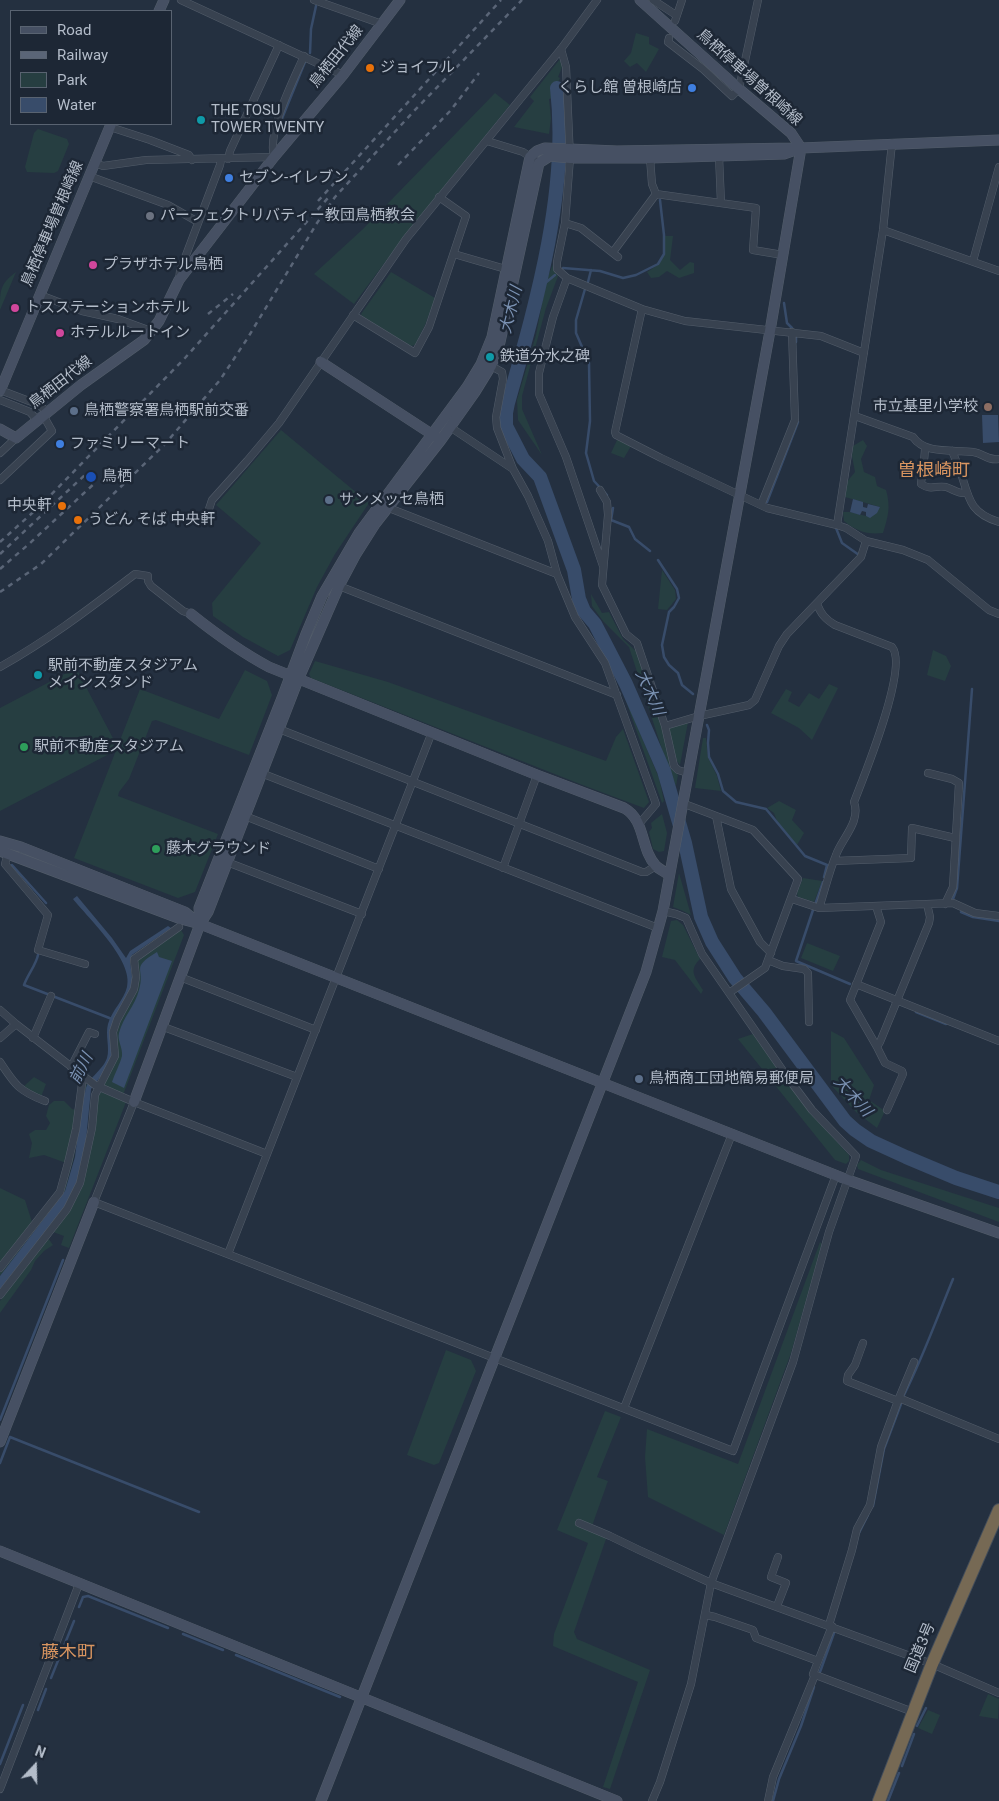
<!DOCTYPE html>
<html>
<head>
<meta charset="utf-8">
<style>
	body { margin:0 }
	#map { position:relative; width:999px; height:1801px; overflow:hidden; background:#243040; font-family:Roboto,sans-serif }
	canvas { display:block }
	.legend { position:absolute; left:10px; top:10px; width:162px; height:115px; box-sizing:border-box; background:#1d2735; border:1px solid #596371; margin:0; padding:6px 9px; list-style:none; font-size:15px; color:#b4bdca }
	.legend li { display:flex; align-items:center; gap:10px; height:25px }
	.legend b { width:25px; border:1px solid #596371 }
	.north { position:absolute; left:10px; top:1741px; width:50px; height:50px; -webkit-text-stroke:4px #1d2735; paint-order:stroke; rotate:21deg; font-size:14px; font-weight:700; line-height:20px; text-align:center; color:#b4bdca }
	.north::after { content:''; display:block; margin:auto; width:18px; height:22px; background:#b4bdca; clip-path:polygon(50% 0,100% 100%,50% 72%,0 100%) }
</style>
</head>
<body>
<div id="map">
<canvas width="999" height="1801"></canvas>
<ul class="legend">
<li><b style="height:6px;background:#465063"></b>Road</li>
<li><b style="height:6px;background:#5a6577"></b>Railway</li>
<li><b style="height:14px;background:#263e41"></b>Park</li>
<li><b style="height:14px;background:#384c6a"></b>Water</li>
</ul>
<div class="north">N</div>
</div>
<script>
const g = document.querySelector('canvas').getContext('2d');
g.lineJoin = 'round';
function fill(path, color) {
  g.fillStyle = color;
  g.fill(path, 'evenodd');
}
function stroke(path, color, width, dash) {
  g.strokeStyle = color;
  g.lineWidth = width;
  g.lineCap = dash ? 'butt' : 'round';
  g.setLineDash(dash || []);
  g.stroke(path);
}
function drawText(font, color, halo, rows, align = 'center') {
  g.font = font + ' Roboto,"Noto Sans JP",sans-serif';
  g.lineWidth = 5;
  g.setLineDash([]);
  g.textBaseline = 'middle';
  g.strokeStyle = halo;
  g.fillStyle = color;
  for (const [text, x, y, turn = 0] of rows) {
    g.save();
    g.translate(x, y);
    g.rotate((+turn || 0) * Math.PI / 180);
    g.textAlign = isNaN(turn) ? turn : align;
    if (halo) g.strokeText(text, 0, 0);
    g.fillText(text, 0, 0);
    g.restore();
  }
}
fill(new Path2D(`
	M636,33L649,37V44L659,49L646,72L637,63L630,67L624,61L631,53Z
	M560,59L563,65L558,77L560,78L551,97L553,98L549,99L551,118L549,134L514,127L534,101L530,97Z
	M495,93L510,105L406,234L354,304L314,274L363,229Z
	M38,129L67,139L69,144L58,171L54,173L27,172L25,167L34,133Z
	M665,236H673L670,260L680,270L690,262L694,263V273L679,278L667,271L659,277L651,278L647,272C666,261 664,256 665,236Z
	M554,262L558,276L546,308L522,396V409L542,455L518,420L517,400L536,335L547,278Z
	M16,272L0,310C0,290 0,284 16,272Z
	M391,272L435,298L425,325L415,345L411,346L362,316L361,314Z
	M281,430L369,503L335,554L317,587L290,650L278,656L243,637L213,616L212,603L261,543L216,505Z
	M618,438L631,446L624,458L611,453Z
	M863,440L867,446L861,459L864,472L875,477L877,486L886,490C891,507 888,517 883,533C867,535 856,531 844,521L843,512H850L870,517L880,507L845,497L846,483L855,472L852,456L853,446Z
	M662,570L675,590L676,599L667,610L658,609Z
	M591,594L602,613L609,612L623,639L637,652L668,747L672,769L678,775L676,786L668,768L629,647L603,621L592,606Z
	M933,650L946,656L951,666L945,681L927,675Z
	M315,661L388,682L606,761L616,737L623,729L649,802L644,808L580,784L311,678L309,674Z
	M76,668L115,742L111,753L0,811V708Z
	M245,670L267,681L272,695L249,755L156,720L152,721L129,779L119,792L118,796L218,834L195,892L178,898L74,858L140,689L219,719Z
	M829,684L838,688L812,740L799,728L771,713L786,689L792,692L788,701L799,707L809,693L819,699Z
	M622,690L659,778L664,801L662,803Z
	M688,722L680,765L677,761L668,728Z
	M703,738H706L708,757L717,776L721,791L695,788Z
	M779,801L796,810L792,820L804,833L797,845L778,824L774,813L767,808Z
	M662,814L667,833L664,851L659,852L653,849L649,832L652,828L651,823Z
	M679,873L691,915L683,911L673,907Z
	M803,878L822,881L814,902L798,897L797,893Z
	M677,920L683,925L700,959C688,971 695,977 703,990L701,994L675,960L662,957L671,921Z
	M181,930L184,935L123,1095L103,1086L136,961Z
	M807,943L840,956L833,971L801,958Z
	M831,1031L844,1038L874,1085L869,1100L885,1111L877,1128L856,1112L831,1085Z
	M753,1034L808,1110L849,1155V1161L846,1164L835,1160L738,1039Z
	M34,1077L46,1084L41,1097L23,1087Z
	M87,1084L85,1093H83L74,1157L65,1191L0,1276V1272L61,1194L84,1086Z
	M101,1092L126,1102L69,1248L61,1245L64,1236L53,1232L75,1201L83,1184L98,1095Z
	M54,1101H64L72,1109L77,1110L66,1163L44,1155L29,1158L32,1143L29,1134L35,1130H46L50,1123L46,1116L49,1105Z
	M861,1160L881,1170L999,1208V1222L858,1169L857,1165Z
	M0,1188L25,1200L32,1222L0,1263Z
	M48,1238L53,1245L44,1251L35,1261L31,1270L0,1313V1301Z
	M820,1242L822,1244L791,1353L724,1535L648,1497L645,1457L647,1429L738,1464Z
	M446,1350L471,1360L476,1371L439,1463L434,1465L407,1455Z
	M605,1411L621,1417L597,1477L608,1481L592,1526L607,1536L574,1632L577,1639L650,1670L610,1789L603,1787L638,1682L553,1646L554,1634L588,1543L557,1530Z
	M988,1694L999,1699L998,1719L979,1716Z
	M928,1710L940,1715L932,1734L918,1728Z`), '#263e41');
fill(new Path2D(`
	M982,415H998L999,442L983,443Z
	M853,499L863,502V507L867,508L868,504L880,507L877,513L870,518L866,516V512L862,511L860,515L850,512Z
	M77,896L112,938L126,958L130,951L168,926L171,928L132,955L130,961L133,985L117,1013L112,1055L107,1068L91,1089L86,1140L77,1181L66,1205L0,1289V1276L65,1191L75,1157L83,1093H85C86,1078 102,1072 107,1058C110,1048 105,1035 108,1024C112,1010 124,1000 127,987C134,961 89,919 73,899Z
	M157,952L159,957L172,961L124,1088L112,1082C115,1073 120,1064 122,1056C123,1048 117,1040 119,1033C123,1017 135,1006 139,990C146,967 129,969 157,952Z`), '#384c6a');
stroke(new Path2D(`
	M310,53L311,29L316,6
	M281,121L305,62
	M563,268L600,271L623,278L636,275L658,264L664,254V235L660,200
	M588,282L591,270
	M538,289L555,275
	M585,289L576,320V333L589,363L590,421L586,453L594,481L607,495
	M784,303L787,323L792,328
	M796,335V342
	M767,502L798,422
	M613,508L611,520L629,527L635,539L650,551
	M836,528L842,543L859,555
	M658,560L677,589L679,598L674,607L669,612L662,645L664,657L669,665L678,673L682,685L693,694
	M707,725L709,730L708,743L709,757L718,774L723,791L736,802L766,809L805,856L827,865L824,877
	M12,865L46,903
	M953,899L957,888L972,689
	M816,902L823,882
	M813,910L796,961L850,984
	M961,912L973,917L999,921
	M38,955C36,965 28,974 24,985L112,1019
	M916,1012L946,1024
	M904,1395C923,1357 937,1318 953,1279
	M0,1420L63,1260
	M0,1463L10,1437L199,1512
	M873,1506L884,1449L901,1404
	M859,1533L868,1515
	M79,1607L83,1597L88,1596L168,1628
	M183,1634L223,1650
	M236,1655L340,1697
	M820,1672L834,1633
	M51,1678L74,1621
	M38,1710L46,1689
	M917,1726L926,1708
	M0,1764L23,1705
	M902,1766L914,1734
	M773,1801L779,1779L801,1726L814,1687
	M888,1801L899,1773`), '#384c6a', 2.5);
stroke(new Path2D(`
	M557,88C569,191 536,304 508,403L506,413V426L523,459L540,477L574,570L579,599L584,611L595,624L626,684L664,771L685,843L701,917L712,942L735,978L764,1012L845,1121L855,1130L871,1141L906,1157L956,1178L999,1192`), '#384c6a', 14);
const street = new Path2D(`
	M181,0L343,75
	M314,0L382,24
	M653,0L676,15
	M675,21L682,0
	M669,38L668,42L703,69L732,96L739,89L758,0
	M561,49L566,67L570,158L565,223L557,262V269L567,278L642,309L685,321L821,336L864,353
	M110,127L150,140L189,155L192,160
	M487,141L523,152L539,163
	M719,156L721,203
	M228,159L230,151L279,45
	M95,163L103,166L146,160L274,157C267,131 293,81 304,56
	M89,176L168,205L198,222
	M656,194L756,208L753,250L783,255
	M565,223L581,228L618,257
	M883,230L999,271
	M613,252L656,194L652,184L650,158
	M454,254L509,270
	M973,261L999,167
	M567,278L553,317L539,373V394L566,457L603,566
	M179,280L180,271L220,165L221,160
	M40,295L82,311L118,319L151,331
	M642,309L615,432L616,435L661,458L767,508L837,525L846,528L866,541L903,550L928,560L989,610L999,614
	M353,315L415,353L429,327L466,216L439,197
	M491,366L502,372L503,379L496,417L497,428L513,469L528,496L548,541L557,574L575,617L605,663L656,804L639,824
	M0,390L37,404L47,411
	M0,400L30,412L37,420
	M855,416L913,437C925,455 954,449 973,452C983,453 987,461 999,459
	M450,427L513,469
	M925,447C925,459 922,472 921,484C932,491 935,485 946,487C953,489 958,494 966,493
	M952,451C955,458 958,465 961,473C969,499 970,513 999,522
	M0,453L16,438
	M0,480L52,431L43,415
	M600,490L607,502L608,515L602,585L626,634L637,643L665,726
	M761,505L795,420L792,332
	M389,508L557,574
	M210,518L209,509L212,500L247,461L279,423L406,239L561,49L597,0
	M837,525L883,230L892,143
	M339,586L617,695
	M817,604C821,614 825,619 835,625L892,647C909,667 864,776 854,802C861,822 842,838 836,855C829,872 825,890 819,908
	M0,667C50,639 90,608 135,574L148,576V581L151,586L183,611L191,614
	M279,729L642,872H646L656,866
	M261,773L658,928
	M688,773L678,770L674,766L665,726L699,716L749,705L755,700L779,646L787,634L861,557L866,541
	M928,773L952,779L959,783L953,887L945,904
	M682,803L753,830L798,879L765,968L729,993
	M245,816L379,869
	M716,816L731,889L760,942L771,953
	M8,853L5,864L48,915L38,950L85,964
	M834,861L911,858L912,828L955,838
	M227,862L362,914
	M503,868L537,775
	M792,899L819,908L953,903L975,913L999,916
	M876,906L881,922L850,1000L877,1047L880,1042L929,923L930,917L927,904
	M768,960L783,966L804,969L808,973L809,1022
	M180,977L316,1030
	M856,984L999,1041
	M0,1010L16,1024L95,1085L134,1102
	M161,1026L297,1077
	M0,1038L16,1024
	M33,1038L51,996
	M877,1047L885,1063L902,1071L903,1074L887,1110
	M0,1062C15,1085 19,1091 45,1101
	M71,1067L89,1032L95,1034
	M267,1154L134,1102L94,1202L733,1451L836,1175
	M228,1254L432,732
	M0,1268L60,1192L68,1163L76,1129L83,1076
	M0,1295L67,1209L80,1183L92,1128L95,1095L115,1056L113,1032L117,1020L134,989L136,977L134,959L179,927
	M863,1343L855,1365L848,1375L847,1381L898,1401
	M914,1362L899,1398L999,1439
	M624,1408L732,1134
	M579,1523L610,1536L639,1550L711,1583L932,1664L999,1693
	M777,1606L786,1583L771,1577L778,1557
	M706,1615L715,1617L753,1630L756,1638L818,1661
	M829,1625L852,1550L857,1529L870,1505L881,1447L899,1398
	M832,1626L813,1674L913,1712
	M0,1789L79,1584
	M652,1801L660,1782L691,1684L711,1583L793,1362L829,1232L856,1156L812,1110L788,1078L702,954L686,918L676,914L663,911
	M768,1801L773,1777L815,1675`);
const secondary = new Path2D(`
	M640,0L739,89L791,133L801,148L999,140
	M159,11L164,0
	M321,362L436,437
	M0,391L111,124
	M0,429L16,438L81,385L144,340L159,321L179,280L274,157L343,75L400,0
	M191,614C216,634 241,652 269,667L537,775L624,808C646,820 640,849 656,866C659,869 665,872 669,875
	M0,841L21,847L185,912L197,922
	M0,851L181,919L200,924L848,1180L999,1233
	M200,924L199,908L282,698L306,634L322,596L359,533L467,387L481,364L492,337L530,157L537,151L545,148L617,151L793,148
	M134,1102L200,924L208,912L298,680L339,586L356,554L375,524L441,440L475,392L491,366L500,342L539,163L550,156L570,158H650L719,156L784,154L801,148
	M0,1442L94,1202
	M0,1551L617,1801
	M321,1801L646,972L663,911L770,331L801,148`);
const highway = new Path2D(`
	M879,1801L932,1664L999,1510`);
stroke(street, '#535d6a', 8);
stroke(secondary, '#535d6a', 11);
stroke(highway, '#434d5a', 14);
stroke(street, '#384250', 7);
stroke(secondary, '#465063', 10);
stroke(highway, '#766954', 12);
stroke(new Path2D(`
	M398,165L451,110L479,73
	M318,201L501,0
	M208,314L233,294
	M0,542L40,506L185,358L328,198
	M0,554L87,473
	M0,569L30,543L96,482
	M0,592L41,564L165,444L220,380L247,339L317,223L335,197L414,111L522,0`), '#5a6577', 2.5, [5, 5]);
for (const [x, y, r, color] of [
	[370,68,5,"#e8710a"],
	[692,88,5,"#3f7fe0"],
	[201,120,5,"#0f9aa8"],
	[229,178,5,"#3f7fe0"],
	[150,216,5,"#6b7280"],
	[93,265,5,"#d1479c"],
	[15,308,5,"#d1479c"],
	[60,333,5,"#d1479c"],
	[490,357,5,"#0f9aa8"],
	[988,407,5,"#8d6e63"],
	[74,411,5,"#5c6f8a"],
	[60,444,5,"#3f7fe0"],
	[91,477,6,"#1a4fb4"],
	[329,500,5,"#5c6f8a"],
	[62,506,5,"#e8710a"],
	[78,520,5,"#e8710a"],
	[38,675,5,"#0f9aa8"],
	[24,747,5,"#2e9e5b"],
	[156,849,5,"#2e9e5b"],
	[639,1079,5,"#5c6f8a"]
]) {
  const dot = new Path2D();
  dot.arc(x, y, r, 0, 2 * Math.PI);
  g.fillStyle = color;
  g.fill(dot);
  stroke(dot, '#1d2735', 2);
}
drawText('15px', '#b4bdca', '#1d2735', [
	["鳥栖田代線",337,57,-51],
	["鳥栖停車場曽根崎線",749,78,42],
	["鳥栖停車場曽根崎線",53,224,-67],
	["鳥栖田代線",61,383,-38],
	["国道3号",921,1648,-67]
]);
drawText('15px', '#b4bdca', '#1d2735', [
	["ジョイフル",380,68],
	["くらし館 曽根崎店",682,88,"right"],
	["THE TOSU",211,111],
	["TOWER TWENTY",211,128],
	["セブン-イレブン",239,178],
	["パーフェクトリバティー教団鳥栖教会",160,216],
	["プラザホテル鳥栖",103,265],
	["トスステーションホテル",25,308],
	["ホテルルートイン",70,333],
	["鉄道分水之碑",500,357],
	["市立基里小学校",978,407,"right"],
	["鳥栖警察署鳥栖駅前交番",84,411],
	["ファミリーマート",70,444],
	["鳥栖",102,477],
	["サンメッセ鳥栖",339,500],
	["中央軒",52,506,"right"],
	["うどん そば 中央軒",88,520],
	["駅前不動産スタジアム",48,666],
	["メインスタンド",48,683],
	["駅前不動産スタジアム",34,747],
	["藤木グラウンド",166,849],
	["鳥栖商工団地簡易郵便局",649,1079]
], 'left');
drawText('italic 16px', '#7b92b3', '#1d2735', [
	["大木川",512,310,-76],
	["大木川",649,693,66],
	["前川",82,1069,-63],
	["大木川",852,1097,48]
]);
drawText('18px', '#d99560', '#1d2735', [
	["曽根崎町",934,471],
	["藤木町",68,1653]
]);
</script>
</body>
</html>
